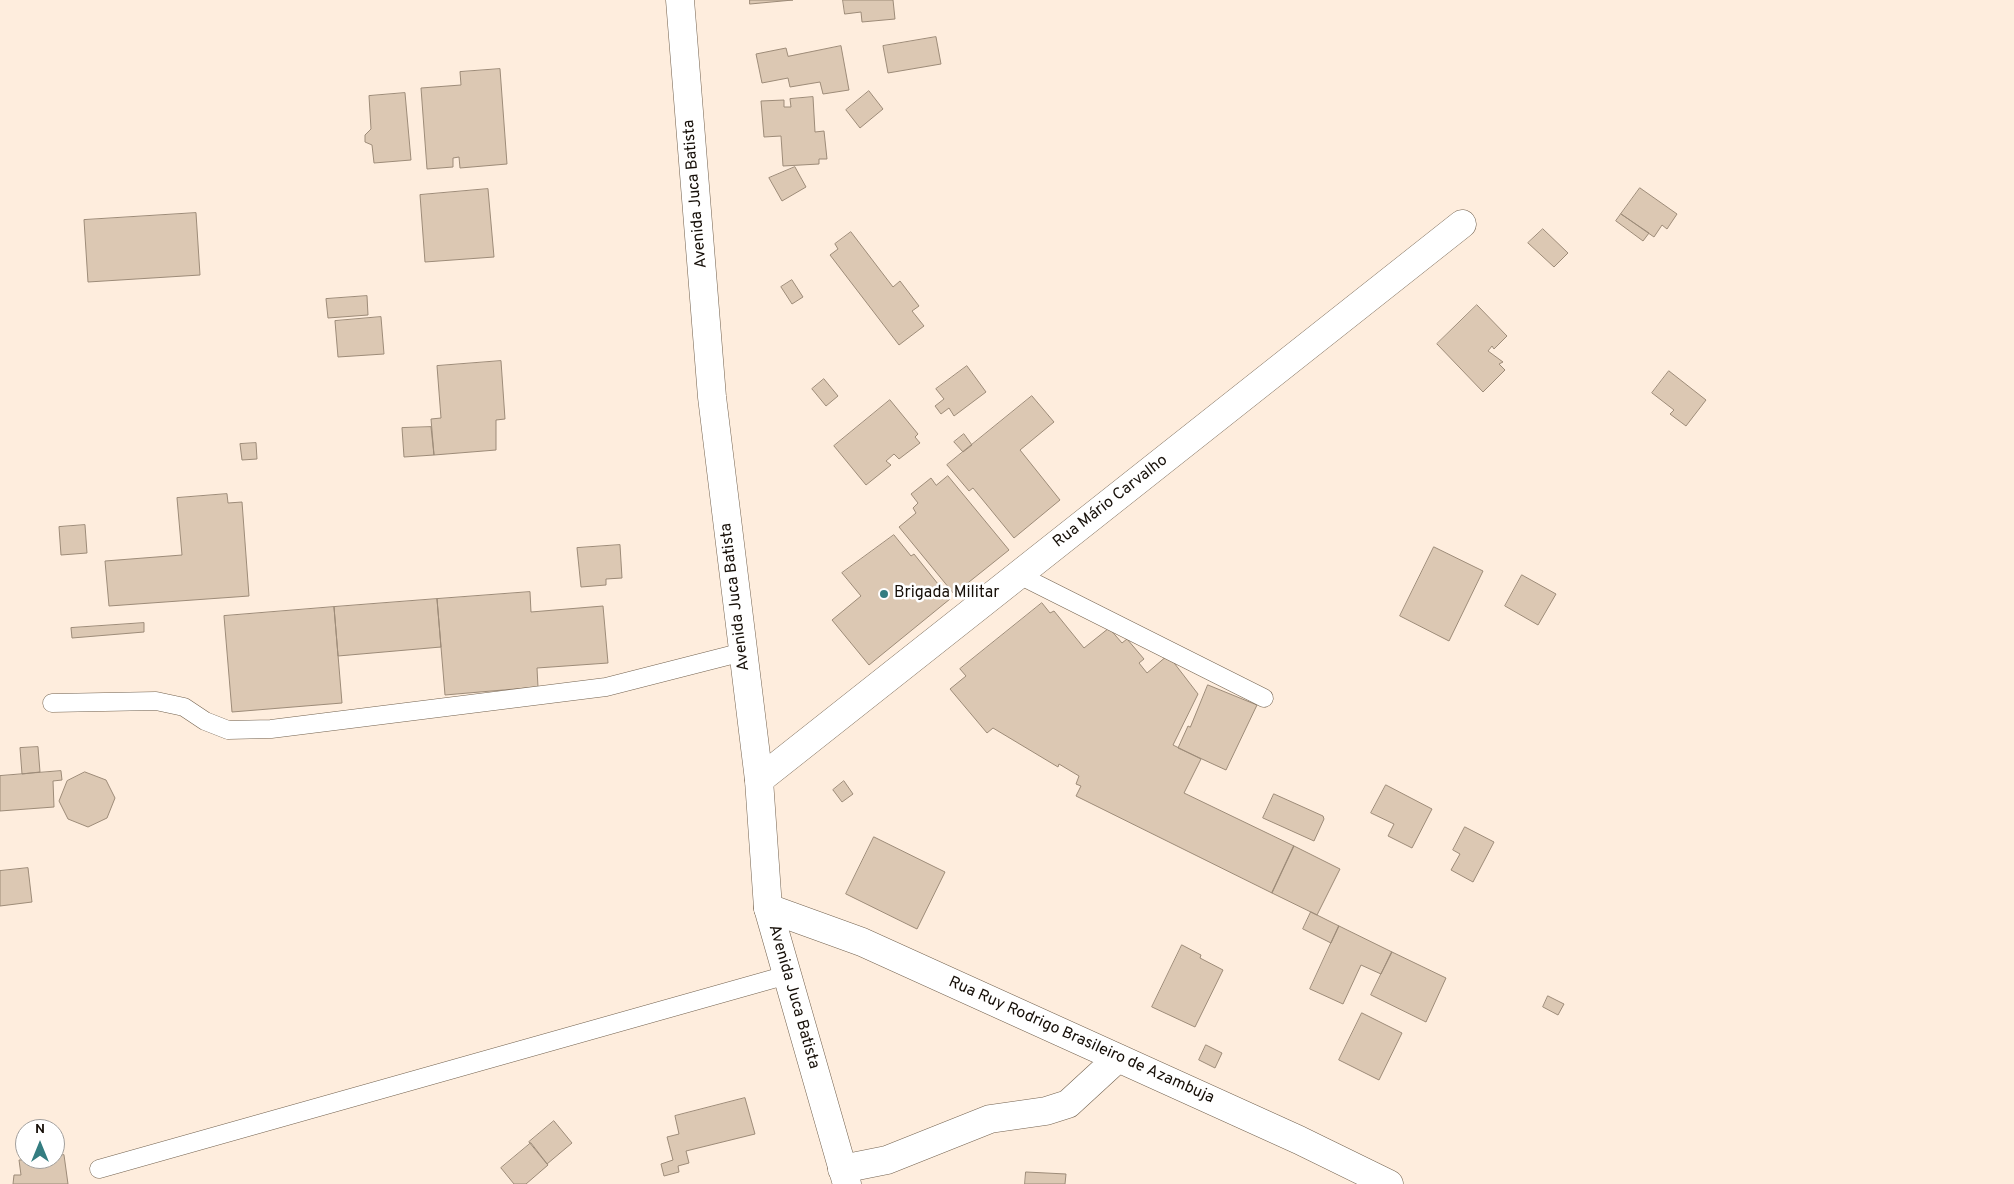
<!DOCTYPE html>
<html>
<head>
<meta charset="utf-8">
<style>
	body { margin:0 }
	#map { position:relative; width:2014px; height:1184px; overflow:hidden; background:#feeddd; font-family:Overpass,sans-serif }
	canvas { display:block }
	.north { position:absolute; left:15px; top:1119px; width:50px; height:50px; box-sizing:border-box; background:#fff; border:1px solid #a29f9c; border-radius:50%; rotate:0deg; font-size:14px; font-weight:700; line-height:20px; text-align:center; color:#160f08 }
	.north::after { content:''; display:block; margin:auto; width:18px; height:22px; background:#347d81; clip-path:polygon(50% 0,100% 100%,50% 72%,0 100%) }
</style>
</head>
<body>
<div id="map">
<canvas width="2014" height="1184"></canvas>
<div class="north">N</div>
</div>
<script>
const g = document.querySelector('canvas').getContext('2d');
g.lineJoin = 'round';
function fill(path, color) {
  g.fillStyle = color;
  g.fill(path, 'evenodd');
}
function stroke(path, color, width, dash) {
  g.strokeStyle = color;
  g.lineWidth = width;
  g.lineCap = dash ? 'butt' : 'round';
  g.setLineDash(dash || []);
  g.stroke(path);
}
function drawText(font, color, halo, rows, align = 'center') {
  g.font = font + ' Overpass,sans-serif';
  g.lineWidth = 5;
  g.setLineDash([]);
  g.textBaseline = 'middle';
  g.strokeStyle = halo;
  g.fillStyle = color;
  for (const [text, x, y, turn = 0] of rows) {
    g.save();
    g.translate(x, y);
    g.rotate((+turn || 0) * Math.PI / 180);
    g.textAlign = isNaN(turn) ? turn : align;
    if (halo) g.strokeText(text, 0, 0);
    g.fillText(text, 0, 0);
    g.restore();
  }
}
const building = new Path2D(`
	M750,0H793L750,4Z
	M843,0H893L895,19L862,22L861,12L845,14Z
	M936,37L941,64L888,73L883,46Z
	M841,46L849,90L823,94L820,82L790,87L788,78L762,83L756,54L786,48L788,56Z
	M500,69L507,164L460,168L459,157L453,158V167L427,169L421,88L461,85L460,72Z
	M869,91L883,109L860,128L846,110Z
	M405,93L411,160L374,163L372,145L365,142V135L371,129L369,96Z
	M813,97L815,132L824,131L827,159H819V164L783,166L781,136L764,137L761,101L784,100V107H791L790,99Z
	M795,167L806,187L782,201L769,178Z
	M1640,188L1677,214L1667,229L1662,225L1654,237L1621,214Z
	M488,189L494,257L425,262L420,195Z
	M196,213L200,275L88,282L84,220Z
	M1621,214L1649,233L1643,241L1616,221Z
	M1543,229L1568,253L1554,267L1528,243Z
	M851,232L893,287L900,281L919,306L912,311L924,326L899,345L830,255L838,249L835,244Z
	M792,280L803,297L792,304L781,287Z
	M367,296L368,315L328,318L326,299Z
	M1477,305L1507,336L1494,349L1492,346L1488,351L1503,362L1499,364L1505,370L1483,392L1437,344Z
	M381,317L384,354L338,357L335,321Z
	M501,361L505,419L496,420V450L434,455L431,419L441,418L437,366Z
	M967,366L986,392L954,416L949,408L941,414L935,406L944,399L936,389Z
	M1669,371L1706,400L1686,426L1670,414L1674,410L1652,393Z
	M824,379L838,396L826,406L812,389Z
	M1032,396L1054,422L1020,450L1060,500L1014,538L973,488L969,491L947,465Z
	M890,400L918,434L915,437L920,443L899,459L894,454L886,461L891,465L866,485L834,446Z
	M431,427L434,455L404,457L402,428Z
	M964,434L972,445L963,452L954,442Z
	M256,443L257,459L242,460L240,444Z
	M948,476L1009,550L954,594L899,527L916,513L913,508L918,503L911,494L931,478L936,485Z
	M227,494L228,503L242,502L249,596L109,606L105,561L182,555L177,498Z
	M85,525L87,553L61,555L59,527Z
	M894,535L911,556L914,554L950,599L869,665L832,620L861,596L842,573Z
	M620,545L622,578L606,579V585L581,587L577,548Z
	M1434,547L1483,571L1449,641L1400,616Z
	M1522,575L1556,594L1538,625L1505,606Z
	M530,592L531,612L603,606L608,663L537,668L538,687L445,695L437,599Z
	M437,599L441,647L338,656L334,607Z
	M1042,603L1050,613L1054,611L1084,648L1109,628L1122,643L1127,639L1144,659L1139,663L1147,673L1168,655L1198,694L1173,745L1201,759L1184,793L1294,846L1272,893L1076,796L1081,786L1076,784L1079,776L1059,764L1058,767L993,728L987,733L950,689L966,676L960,669Z
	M334,607L342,703L232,712L224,616Z
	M144,623V632L72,638L71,628Z
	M1208,685L1257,705L1226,770L1178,748L1188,726L1190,727Z
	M38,747L40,772L22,774L20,748Z
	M61,771L62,780L53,781L54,807L0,811V776Z
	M85,772L106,780L115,798L107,818L88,827L68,819L59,801L67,781Z
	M844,781L853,794L842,802L833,790Z
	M1386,785L1432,809L1412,848L1388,836L1394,824L1371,813Z
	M1274,794L1323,816L1324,819L1314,841L1263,818Z
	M1465,827L1494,842L1473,882L1451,870L1460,854L1453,850Z
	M874,837L945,872L917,929L846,894Z
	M1294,846L1340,869L1317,915L1272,893Z
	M28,868L32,902L0,906V871Z
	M1311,912L1339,926L1331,943L1303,929Z
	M1339,926L1392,952L1381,974L1361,965L1343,1004L1310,989Z
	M1182,945L1201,955L1200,958L1223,970L1195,1027L1152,1007Z
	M1392,952L1446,978L1426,1022L1371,995Z
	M1548,996L1564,1004L1558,1015L1543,1007Z
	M1362,1013L1402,1033L1379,1080L1339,1060Z
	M1206,1045L1222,1053L1215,1068L1199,1060Z
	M745,1098L755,1134L686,1151L689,1163L678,1166L679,1172L664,1176L661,1164L673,1160L667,1137L679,1134L675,1116Z
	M554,1121L572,1143L547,1164L529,1142Z
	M531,1143L548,1165L526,1184H514L501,1168Z
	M64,1155L68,1184H13L14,1175H21L19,1160L55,1159V1156Z
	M1026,1172L1066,1174L1065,1184H1025Z`);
fill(building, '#dcc8b3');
stroke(building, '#9d8b78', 1);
const service = new Path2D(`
	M1019,575L1264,698
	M52,703L156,701L184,707L205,721L228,730L271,729L606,687L743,652
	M99,1169L787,975`);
const minor = new Path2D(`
	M759,780L1462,224
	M768,908L862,942L1299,1140L1389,1184
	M842,1169L887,1160L990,1119L1046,1111L1068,1104L1118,1058`);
const secondary = new Path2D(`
	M680,0L712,397L759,780L768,908L847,1184`);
stroke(service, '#73624f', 19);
stroke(minor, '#73624f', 29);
stroke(secondary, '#73624f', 29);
stroke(service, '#fff', 18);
stroke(minor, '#fff', 28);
stroke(secondary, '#fff', 28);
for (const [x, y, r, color] of [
	[884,594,5,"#347d81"]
]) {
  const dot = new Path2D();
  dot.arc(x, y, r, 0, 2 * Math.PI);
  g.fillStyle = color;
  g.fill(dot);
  stroke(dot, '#fff', 2);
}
drawText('16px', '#160f08', '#fff', [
	["Avenida Juca Batista",696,194,-95],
	["Rua Mário Carvalho",1111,502,-38],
	["Avenida Juca Batista",736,597,-97],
	["Avenida Juca Batista",793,997,74],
	["Rua Ruy Rodrigo Brasileiro de Azambuja",1081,1041,24]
]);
drawText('16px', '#160f08', '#fff', [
	["Brigada Militar",894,594]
], 'left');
</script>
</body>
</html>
